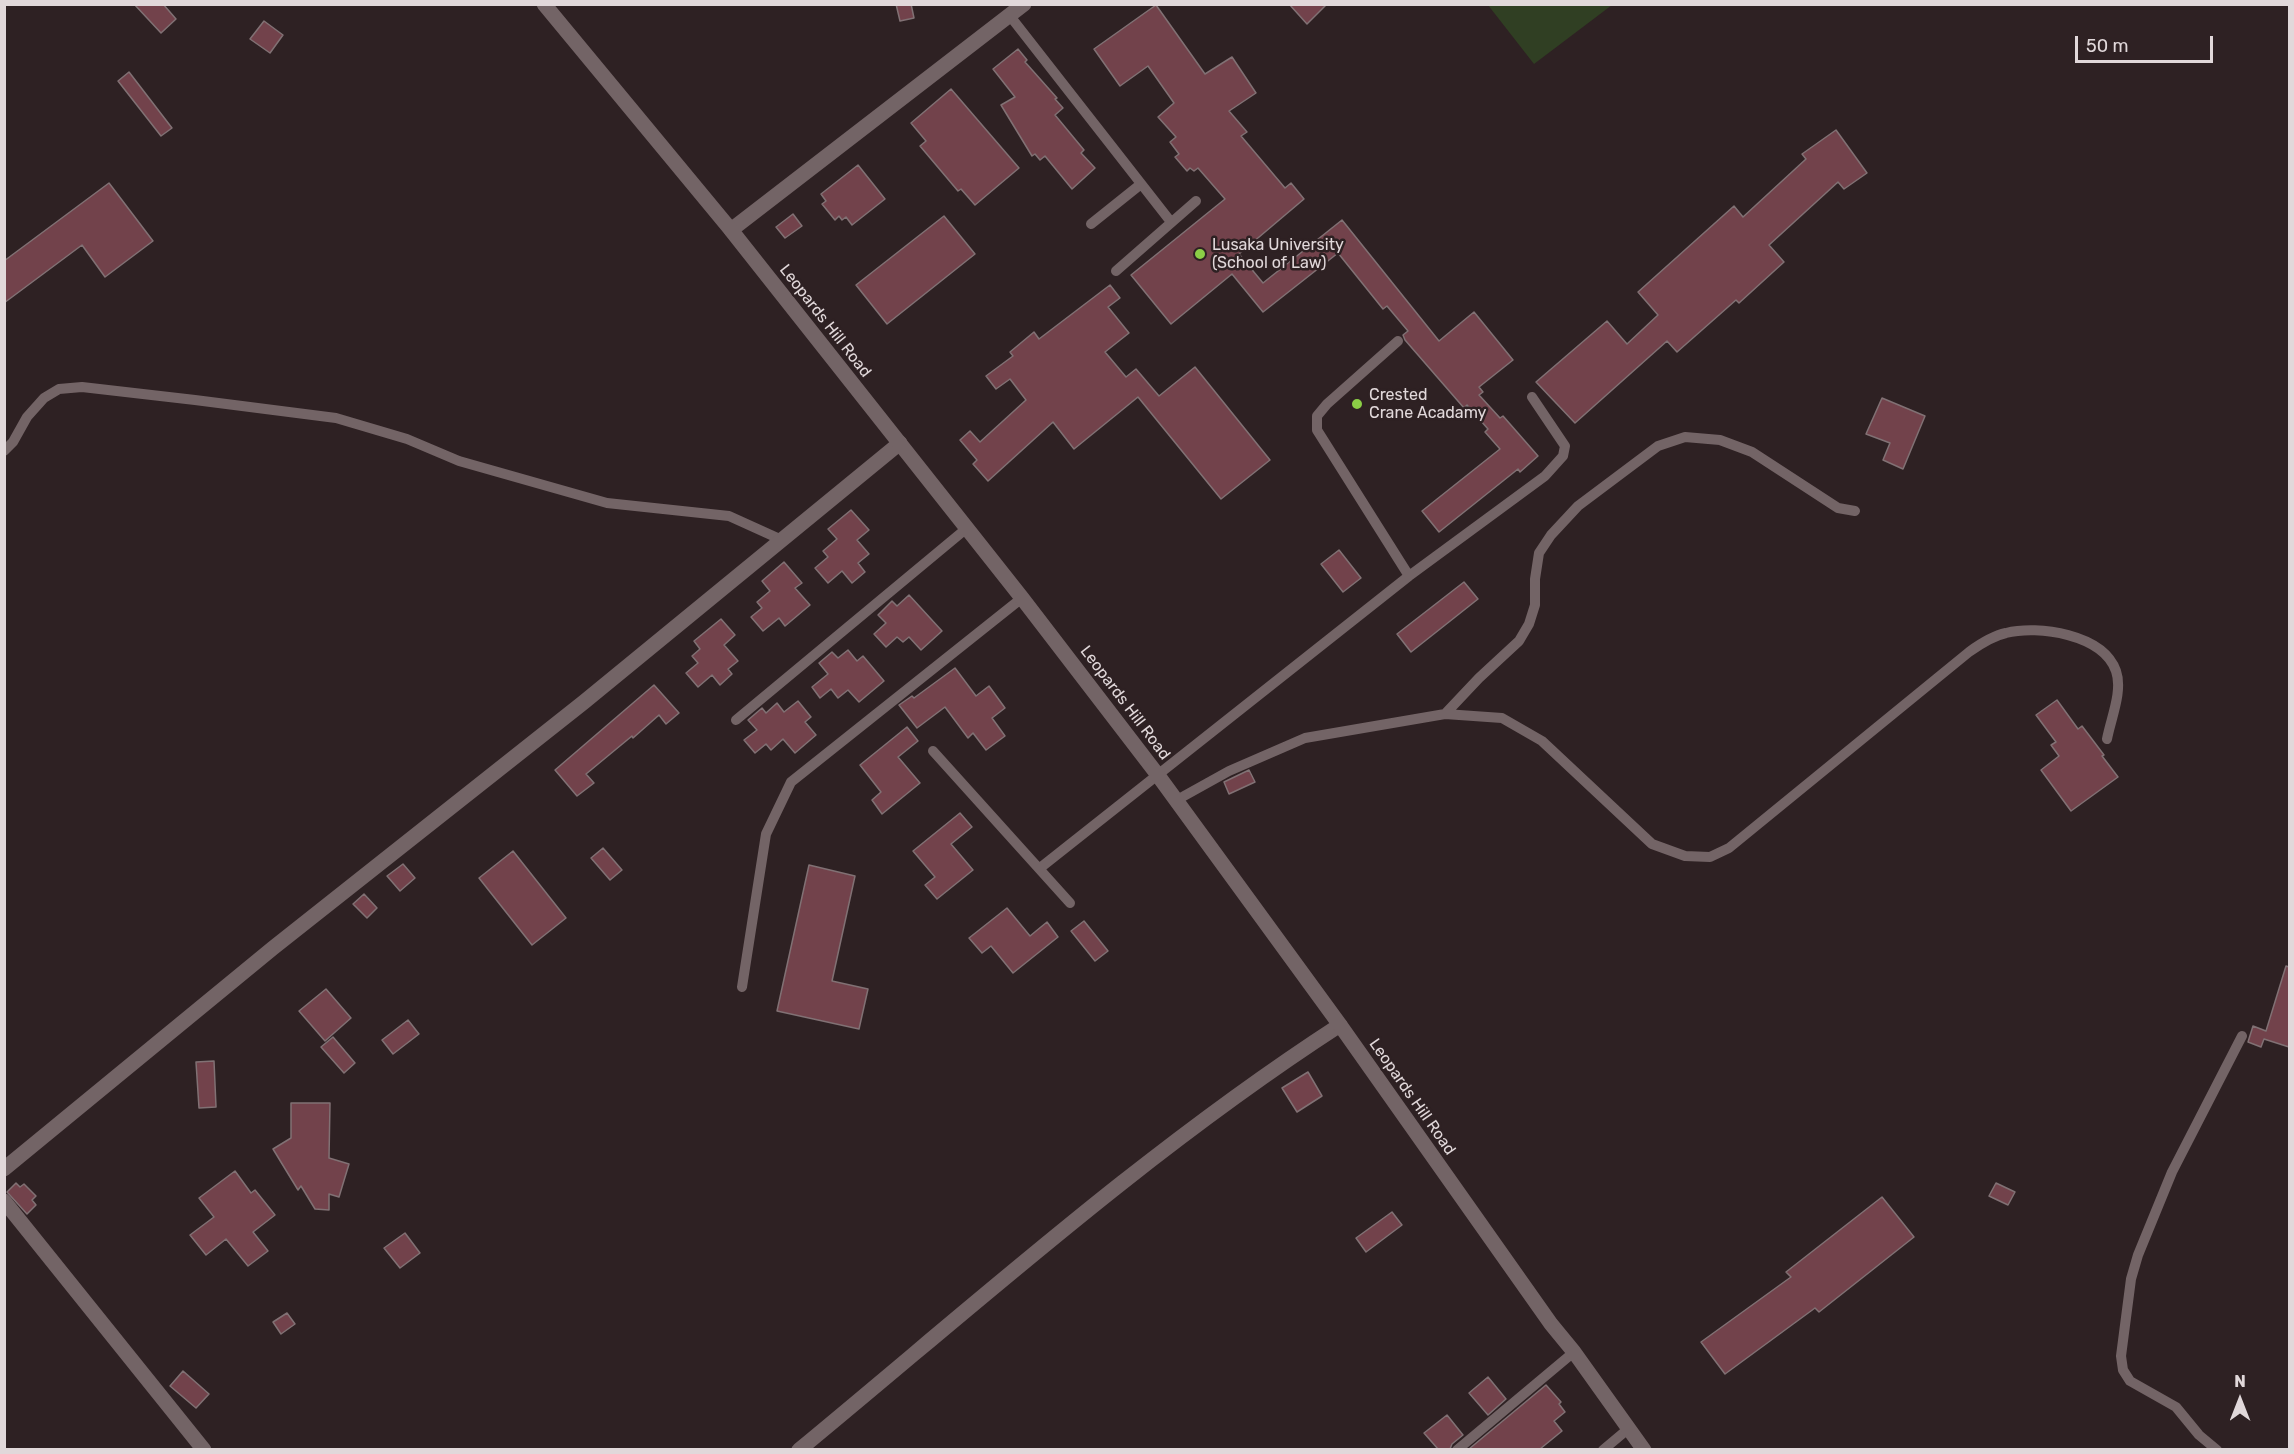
<!DOCTYPE html>
<html>
<head>
<meta charset="utf-8">
<style>
	body { margin:0 }
	#map { position:relative; width:2294px; height:1454px; overflow:hidden; background:#2e2123; font-family:Rubik,sans-serif }
	canvas { display:block }
	.frame { position:absolute; inset:0; border:6px solid #e1d8da; pointer-events:none }
	.north { position:absolute; left:2210px; top:1370px; width:60px; height:60px; -webkit-text-stroke:4px #2e2123; paint-order:stroke; rotate:0deg; font-size:16px; font-weight:700; line-height:24px; text-align:center; color:#e1d8da }
	.north::after { content:''; display:block; margin:auto; width:21px; height:27px; background:#e1d8da; clip-path:polygon(50% 0,100% 100%,50% 72%,0 100%) }
	.scale { position:absolute; left:2075px; top:36px; width:138px; height:27px; box-sizing:border-box; border:3px solid #e1d8da; border-top:0; padding-left:8px; font-size:18px; line-height:21px; white-space:nowrap; color:#e1d8da; -webkit-text-stroke:4px #2e2123; paint-order:stroke }
</style>
</head>
<body>
<div id="map">
<canvas width="2294" height="1454"></canvas>
<div class="frame"></div>
<div class="north">N</div>
<div class="scale">50 m</div>
</div>
<script>
const g = document.querySelector('canvas').getContext('2d');
g.lineJoin = 'round';
function fill(path, color) {
  g.fillStyle = color;
  g.fill(path, 'evenodd');
}
function stroke(path, color, width, dash) {
  g.strokeStyle = color;
  g.lineWidth = width;
  g.lineCap = dash ? 'butt' : 'round';
  g.setLineDash(dash || []);
  g.stroke(path);
}
function drawText(font, color, halo, rows, align = 'center') {
  g.font = font + ' Rubik,sans-serif';
  g.lineWidth = 5;
  g.setLineDash([]);
  g.textBaseline = 'middle';
  g.strokeStyle = halo;
  g.fillStyle = color;
  for (const [text, x, y, turn = 0] of rows) {
    g.save();
    g.translate(x, y);
    g.rotate((+turn || 0) * Math.PI / 180);
    g.textAlign = isNaN(turn) ? turn : align;
    if (halo) g.strokeText(text, 0, 0);
    g.fillText(text, 0, 0);
    g.restore();
  }
}
fill(new Path2D(`
	M1488,5H1612L1534,64Z`), '#303f23');
const building = new Path2D(`
	M134,4H163L176,19L161,33Z
	M896,4H911L914,18L900,21Z
	M1289,4H1327L1307,24Z
	M1156,5L1205,74L1232,57L1256,93L1229,111L1247,132L1241,136L1285,188L1291,183L1304,199L1239,254L1263,283L1342,220L1439,341L1474,312L1513,360L1479,387L1483,392L1479,395L1500,418L1503,416L1538,456L1520,472L1518,469L1439,532L1422,511L1500,449L1485,432L1488,429L1467,405L1464,408L1405,340L1403,335L1408,331L1387,306L1383,309L1338,253L1263,312L1232,274L1171,324L1131,275L1225,199L1198,168L1194,171L1190,168L1187,171L1175,157L1179,154L1170,142L1176,137L1158,117L1174,103L1148,66L1120,86L1094,49Z
	M264,21L283,35L270,53L250,39Z
	M1018,49L1027,60L1025,62L1057,98L1055,99L1063,108L1055,115L1084,150L1081,153L1095,168L1072,189L1045,156L1040,160L1035,154L1032,156L1001,105L1015,97L993,69Z
	M129,72L172,128L161,136L118,81Z
	M951,89L1019,168L975,205L961,189L958,191L920,146L926,141L911,123Z
	M1836,130L1867,173L1844,189L1838,182L1769,245L1784,262L1739,303L1736,300L1677,352L1667,341L1575,423L1536,382L1607,321L1627,344L1658,315L1638,292L1734,206L1743,217L1806,159L1802,154Z
	M858,165L885,199L852,225L846,217L842,220L839,216L835,220L822,204L826,201L821,194Z
	M109,183L153,241L105,277L82,245L4,303V261Z
	M793,214L802,226L785,238L776,227Z
	M944,216L975,254L887,324L856,285Z
	M1110,285L1120,298L1108,307L1129,333L1105,352L1126,377L1136,369L1159,396L1195,367L1270,460L1221,499L1138,397L1074,449L1053,422L988,481L973,464L977,460L960,440L970,431L980,442L1026,400L1010,379L996,389L986,376L1013,356L1010,352L1034,332L1039,339Z
	M1882,398L1925,416L1903,469L1883,460L1890,443L1866,434Z
	M851,510L869,530L857,540L869,554L858,563L865,572L852,583L842,571L828,583L815,568L828,557L823,551L837,539L828,529Z
	M1339,550L1361,578L1343,592L1321,564Z
	M784,562L802,583L795,588L810,605L785,626L779,618L763,631L751,617L762,608L757,602L770,591L762,581Z
	M1464,582L1478,599L1411,652L1397,634Z
	M909,595L942,631L921,650L909,637L903,642L897,637L886,647L874,634L886,623L878,615L892,601L897,606Z
	M721,619L735,635L724,645L738,661L728,669L732,674L720,685L712,675L698,687L686,673L698,663L692,656L700,649L694,641Z
	M848,650L857,661L863,656L884,681L859,702L848,690L838,698L831,689L820,698L812,687L828,674L819,663L832,652L838,658Z
	M955,668L976,696L989,686L1005,708L992,718L1005,736L986,750L973,733L968,738L945,707L917,728L899,705L912,696L914,698Z
	M654,685L679,713L666,724L659,715L633,738L632,736L586,774L594,783L577,796L555,770Z
	M2057,700L2078,729L2082,726L2104,755L2102,756L2118,777L2071,811L2041,770L2059,756L2051,745L2056,742L2036,715Z
	M798,701L811,717L805,722L816,735L795,753L783,739L771,750L766,744L755,753L744,740L757,730L748,720L762,708L766,713L777,703L784,712Z
	M907,727L918,741L898,757L920,783L882,814L872,800L881,792L860,765Z
	M1249,770L1255,782L1229,794L1224,782Z
	M960,813L972,827L951,844L973,870L937,899L925,885L935,877L913,851Z
	M603,848L622,870L610,880L591,858Z
	M513,851L566,918L532,945L479,878Z
	M403,864L415,878L400,891L387,876Z
	M809,865L855,876L832,981L868,989L859,1029L777,1011Z
	M364,894L377,908L367,918L353,904Z
	M1007,908L1030,936L1047,922L1058,937L1013,973L991,946L982,953L969,938Z
	M1084,921L1108,951L1095,961L1071,931Z
	M2286,966L2289,967V1047L2264,1039L2261,1047L2248,1042L2253,1026L2266,1031Z
	M326,989L351,1018L325,1041L299,1011Z
	M408,1020L419,1034L393,1054L382,1040Z
	M333,1037L355,1063L344,1073L321,1047Z
	M214,1061L216,1107L199,1108L196,1062Z
	M1308,1072L1322,1096L1297,1112L1282,1088Z
	M291,1103H330L329,1158L349,1164L339,1197L329,1194V1210L315,1209L301,1186L298,1190L273,1149L291,1138Z
	M235,1171L251,1193L255,1190L275,1215L253,1232L268,1251L248,1266L226,1239L206,1255L190,1235L214,1217L199,1198Z
	M16,1183L20,1187L24,1184L36,1196L32,1200L36,1205L27,1214L7,1192Z
	M1996,1183L2015,1192L2008,1205L1989,1196Z
	M1882,1197L1914,1237L1819,1312L1815,1308L1725,1374L1701,1342L1791,1277L1786,1272Z
	M1392,1212L1402,1225L1366,1252L1356,1238Z
	M405,1233L420,1253L400,1268L384,1248Z
	M287,1313L295,1324L281,1334L273,1322Z
	M183,1371L209,1394L196,1408L170,1386Z
	M1488,1377L1506,1399L1488,1415L1469,1393Z
	M1546,1385L1561,1402L1559,1404L1565,1412L1554,1421L1562,1431L1540,1449H1469Z
	M1447,1415L1463,1435L1452,1444L1450,1449H1438L1424,1433Z`);
fill(building, '#72424b');
stroke(building, '#817174', 1.5);
stroke(new Path2D(`
	M1010,16L1171,222
	M1091,224L1141,184
	M1116,271L1196,201
	M1398,341L1327,404L1317,416V430L1409,576
	M4,451L13,442L27,417L44,398L59,389L82,387L195,400L336,418L407,439L459,461L607,503L729,516L782,540
	M1445,714L1479,678L1519,641L1529,624L1535,605V579L1539,553L1551,535L1578,506L1658,446L1685,437L1720,440L1752,452L1838,508L1855,511
	M736,720L967,528
	M933,751L1070,903
	M1175,801L1229,771L1305,738L1445,714L1502,718L1542,741L1652,844L1685,856L1710,857L1729,848L1969,652C1980,644 1992,636 2006,633C2038,625 2103,634 2116,671C2123,691 2111,718 2107,739
	M1040,868L1409,576L1545,476L1563,456L1565,446L1532,397
	M742,987L766,834L791,782L1022,598
	M1457,1450L1574,1352
	M1603,1450L1628,1429
	M2217,1450L2199,1435L2176,1407L2130,1381L2123,1370L2121,1356L2131,1279L2138,1255L2172,1172L2242,1036`), '#736466', 10);
stroke(new Path2D(`
	M731,230L1024,4
	M4,1169L273,948L584,702L900,443
	M4,1201L204,1450
	M799,1450C976,1304 1147,1150 1340,1025`), '#736466', 15);
stroke(new Path2D(`
	M544,4L731,230L1022,598L1157,774L1340,1025L1551,1324L1574,1352L1644,1450`), '#736466', 15);
for (const [x, y, r, color] of [
	[1200,254,6,"#8bce46"],
	[1357,404,6,"#8bce46"]
]) {
  const dot = new Path2D();
  dot.arc(x, y, r, 0, 2 * Math.PI);
  g.fillStyle = color;
  g.fill(dot);
  stroke(dot, '#2e2123', 2);
}
drawText('16px', '#e1d8da', '#2e2123', [
	["Lusaka University",1212,245],
	["(School of Law)",1212,263],
	["Crested",1369,395],
	["Crane Acadamy",1369,413]
], 'left');
drawText('16px', '#e1d8da', '#2e2123', [
	["Leopards Hill Road",825,321,52],
	["Leopards Hill Road",1125,703,53],
	["Leopards Hill Road",1412,1097,55]
]);
</script>
</body>
</html>
